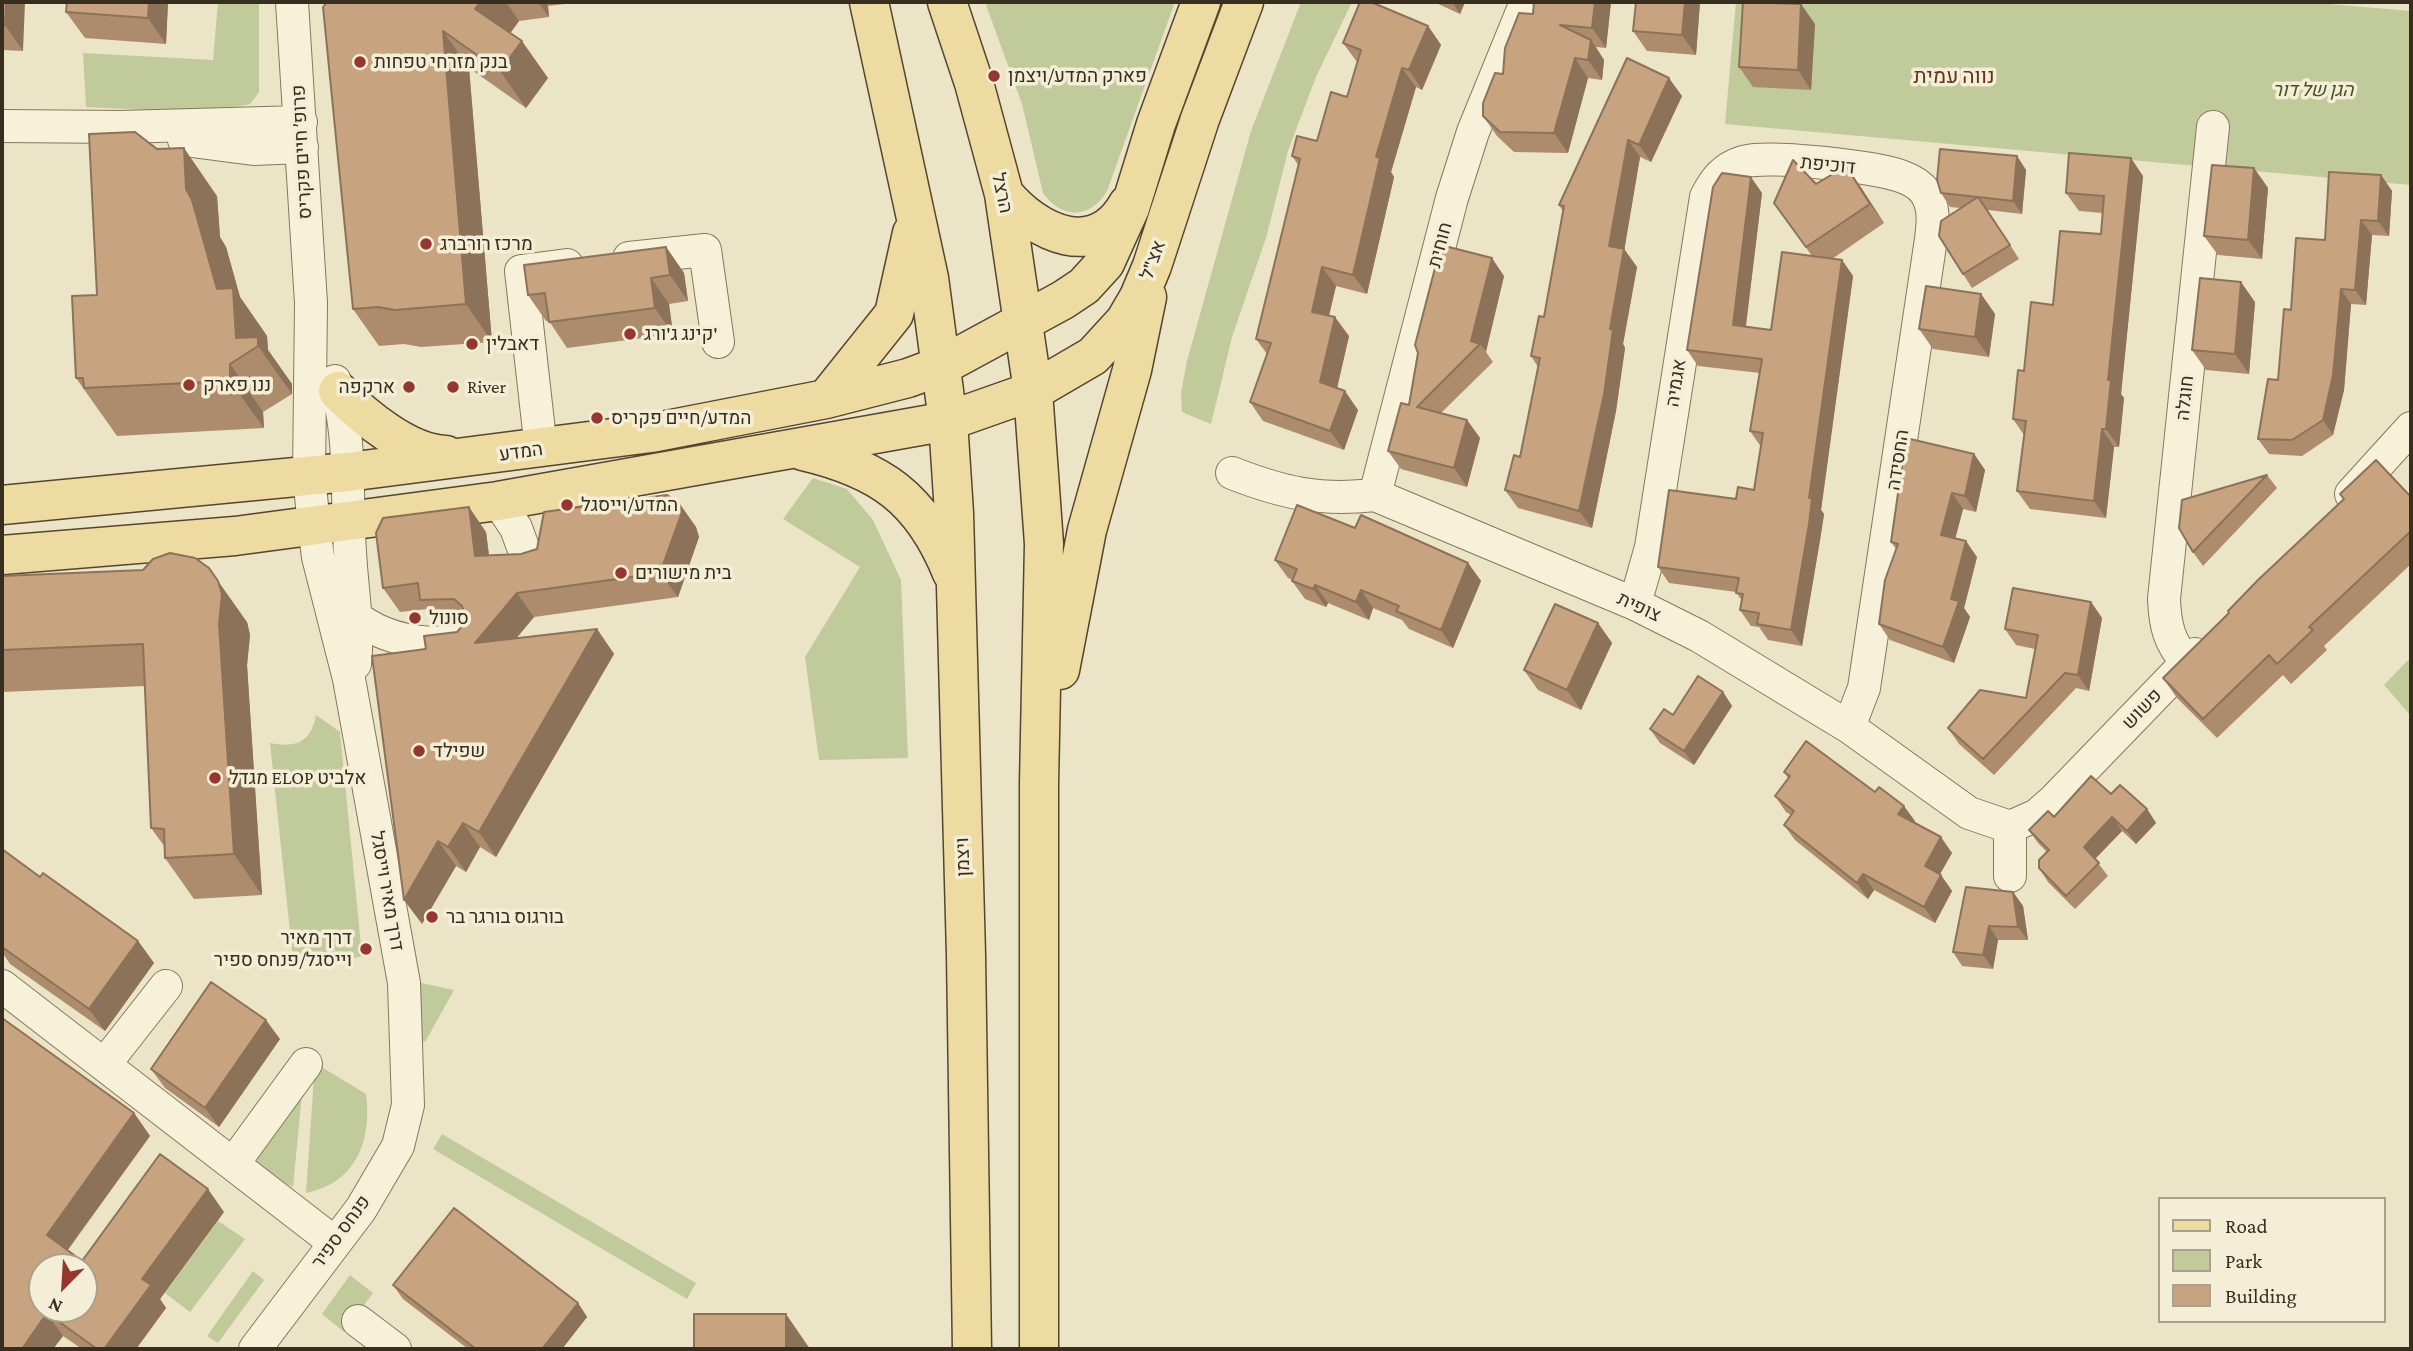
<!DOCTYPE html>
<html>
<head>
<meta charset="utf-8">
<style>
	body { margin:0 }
	#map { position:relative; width:2413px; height:1351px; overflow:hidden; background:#ece4c7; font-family:"Crimson Pro",serif }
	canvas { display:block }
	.frame { position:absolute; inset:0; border:4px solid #382e20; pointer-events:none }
	.legend { position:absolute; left:2158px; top:1197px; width:228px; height:126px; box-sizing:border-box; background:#f4eed6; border:2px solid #a9a18d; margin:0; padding:9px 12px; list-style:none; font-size:21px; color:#382e20 }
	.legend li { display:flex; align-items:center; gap:14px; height:35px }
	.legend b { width:35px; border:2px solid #a9a18d }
	.north { position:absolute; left:28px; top:1253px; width:70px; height:70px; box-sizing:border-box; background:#f4eed6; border:2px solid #a9a18d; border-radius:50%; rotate:204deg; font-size:19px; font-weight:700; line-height:28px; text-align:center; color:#382e20 }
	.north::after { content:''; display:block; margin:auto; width:24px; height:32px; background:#933730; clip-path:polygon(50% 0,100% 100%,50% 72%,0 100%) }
</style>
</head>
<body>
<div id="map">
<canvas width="2413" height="1351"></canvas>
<div class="frame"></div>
<ul class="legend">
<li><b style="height:9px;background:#eddba2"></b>Road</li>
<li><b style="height:19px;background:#c1ca9b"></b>Park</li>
<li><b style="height:19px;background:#c8a37f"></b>Building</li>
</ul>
<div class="north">N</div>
</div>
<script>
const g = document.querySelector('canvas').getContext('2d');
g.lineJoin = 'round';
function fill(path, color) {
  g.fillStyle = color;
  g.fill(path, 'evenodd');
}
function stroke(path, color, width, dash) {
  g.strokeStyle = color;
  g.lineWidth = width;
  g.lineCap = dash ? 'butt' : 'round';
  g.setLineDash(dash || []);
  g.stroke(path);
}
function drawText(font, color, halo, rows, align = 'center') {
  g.font = font + ' "Crimson Pro",Heebo,serif';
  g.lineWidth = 7;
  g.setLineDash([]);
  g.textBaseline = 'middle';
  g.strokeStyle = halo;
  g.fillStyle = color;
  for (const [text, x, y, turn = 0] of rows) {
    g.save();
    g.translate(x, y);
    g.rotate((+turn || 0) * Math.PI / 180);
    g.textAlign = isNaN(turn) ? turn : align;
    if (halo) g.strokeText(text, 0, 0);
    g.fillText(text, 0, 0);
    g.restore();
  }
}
fill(new Path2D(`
	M218,2H259V92L250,104L207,113L86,107L83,53L213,60Z
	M985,2H1175L1107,191C1089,220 1062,219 1043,193L1022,104Z
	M1301,2H1352L1316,77L1288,151L1266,238L1232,337L1211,424L1182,412L1181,393L1187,361L1251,131Z
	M1736,2H2306L2411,11V185L1725,124Z
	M813,478L847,489L873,520L901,580L908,758L819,760L805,657L860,567L783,519Z
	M2411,657V716L2384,685Z
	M316,715L340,732L362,956L334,964L293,960L270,743C295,748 311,743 316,715Z
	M412,981L454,990L425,1042L413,1038Z
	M315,1063L366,1094C372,1141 356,1183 306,1193Z
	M303,1083L293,1187L250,1169L263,1136Z
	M442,1134L696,1283L687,1299L433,1149Z
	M218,1221L245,1239L190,1312L165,1293Z
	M253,1271L264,1280L218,1343L207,1336Z
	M350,1275L373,1293L344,1332L322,1314Z`), '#c1ca9b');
const minor = new Path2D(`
	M2,126L121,127L301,122
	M184,140L253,149L302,147
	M629,258L705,250L718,342
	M335,381C352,437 346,495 350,552C352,590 359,626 355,664
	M541,449L521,271L567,265
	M1232,473C1283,493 1319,501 1375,495L1635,604L1699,636L1849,727L1969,813L2010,827L2037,815L2053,801L2195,654
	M2351,494L2411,428
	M1375,495L1452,198L1473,132L1526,2
	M498,501L516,528L528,561
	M1635,604L1651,547L1706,197C1715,179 1724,168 1743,162C1767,154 1878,167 1903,177C1911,180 1920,185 1925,192C1935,206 1933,223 1931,239L1864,688L1849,727
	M357,618C388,641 427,646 464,641
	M2187,662C2169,643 2165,625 2164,599L2213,127
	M2010,876V827
	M2,986L335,1243
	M104,1065L166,986
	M233,1164L306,1064
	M358,1321L395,1349
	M255,1349L361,1209L398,1146L408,1105L404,983L349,679L318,557L314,526L309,476L311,303L292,2`);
const major = new Path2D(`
	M869,2L929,278L948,421L954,513L966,955L972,1349
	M947,2L974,83L1004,194L1033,391L1044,544L1039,783V1349
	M1004,194C1036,233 1096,262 1128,204
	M338,391C364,417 408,454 446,455
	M826,399L894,314L912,233
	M803,451C880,469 922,498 952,573
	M2,505L348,472L651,433L826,399L908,378L943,365L1063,300L1084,286L1105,263L1130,208L1156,124L1201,2
	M2,555L235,536L498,501L948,421L1033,391L1093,356L1125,321L1139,297L1152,266L1200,119L1244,2
	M1060,670L1087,530L1132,370L1147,297`);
stroke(minor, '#87775d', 34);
stroke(major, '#554531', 41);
stroke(minor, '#f7f1da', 32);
stroke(major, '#eddba2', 38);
fill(new Path2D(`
	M2,2L23,51L2,50Z
	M67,2H168L166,44L85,38L66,12Z
	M327,2H581L548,6L549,17L519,21L510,33L548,78L526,108L469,68L492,342L421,347L404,344L379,346L353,309Z
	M1434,2H1465L1460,14Z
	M1534,2H1611L1606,48L1596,47L1604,60L1602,80L1588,78L1568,153L1514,152L1497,136L1483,116L1503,74L1533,14Z
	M1700,2L1696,55L1647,51L1633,31Z
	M1815,24L1811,90L1753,87L1739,67Z
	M1428,26L1441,45L1422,90L1416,87L1391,172L1394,177L1367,294L1336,286L1329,316L1349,336L1337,388L1358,410L1344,450L1263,421L1250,402L1267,354L1256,339L1299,166L1292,156L1317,141L1347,97L1357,62L1343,43Z
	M1627,58L1682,96L1651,162L1640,157L1624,249L1637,267L1623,344L1625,348L1616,411L1592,528L1518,508L1505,490L1520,457L1538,367L1531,356L1544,317L1563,211L1559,205Z
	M2017,156L2026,170L2022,214L1988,210L2019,259L1972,288L1963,274L1961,208L1950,207L1941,193Z
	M2254,168L2268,188L2262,259L2218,255L2204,236Z
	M2381,175L2392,191L2389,236L2372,235L2366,305L2351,304L2344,390L2333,435L2302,456L2269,454L2258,439L2278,380L2291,310Z
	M2143,176L2121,394L2124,398L2119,447H2114L2106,518L2030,509L2017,491L2024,435L2013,419L2024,371L2053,305L2101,234L2103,213L2079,211L2066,193Z
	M1816,184L1860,186L1884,223L1832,259L1842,260L1853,276L1821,510L1824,514L1820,540L1802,646L1768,640L1759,627L1751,626L1740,610L1742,601L1736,592L1669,583L1658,567L1736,499L1754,490L1761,447L1750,431L1760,373L1698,366L1687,350L1762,193L1746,326L1771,330L1812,256L1774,203Z
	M217,196L220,237L226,247L240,297L267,336L268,350L292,384V394L263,412L264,428L117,436L76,378Z
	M666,247L684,273L688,301L669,304L673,334L567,348L549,321H546L528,295Z
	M1504,276L1486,352L1493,362L1441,413L1467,420L1480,438L1467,487L1401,469L1388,451Z
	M1981,294L1995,314L1989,357L1933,349L1919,329Z
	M2255,302L2249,374L2206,370L2192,350Z
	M1974,454L1985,470L1976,512L1963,509L1955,539L1977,557L1964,608L1970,617L1954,663L1890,640L1879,624L1896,549L1891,542Z
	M2267,475L2277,488L2203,566L2193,552Z
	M2340,494L2411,497V564L2324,646L2327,650L2291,684L2283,675L2217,738L2177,698L2163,678L2344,499Z
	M679,503L696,527L699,537L678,597L534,617L516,638L597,629L614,654L496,857L480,847L466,872L456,866L422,924L426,649L457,632L463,624H437L427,609L400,612L383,588L486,532L489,555L521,554Z
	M1355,528L1468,563L1481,581L1453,648L1409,629L1402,620L1373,608L1369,620L1328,603L1326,607L1305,599L1292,581L1293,580L1288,578L1275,560Z
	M2,576L247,622L250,635L247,665L262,895L194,899L165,858V847L151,828L145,686L2,692Z
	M2091,602L2102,618L2089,691L2076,688L1994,775L1959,744L1948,728L2026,698L2035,649L2016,645L2005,629Z
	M1598,623L1612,643L1581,710L1538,690L1524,670Z
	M1723,692L1732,706L1694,765L1660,743L1650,729L1673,715Z
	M1784,772L1915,821L1914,822L1952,853L1940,874L1952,891L1935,923L1874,890L1868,899L1795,840L1784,825L1791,815L1786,812L1775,796L1788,778Z
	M2111,794L2147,809L2156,823L2136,844L2122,831L2095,859L2108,876L2075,909L2048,882L2039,868L2047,852L2038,843L2029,830L2054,817Z
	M2,849L40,877L138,941L154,963L105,1031L10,964L2,952Z
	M2013,892L2023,906L2028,940H1998L1993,969L1962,966L1953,952Z
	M280,1039L219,1127L165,1088L151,1069Z
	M134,1113L150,1136L68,1250L82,1261L224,1212L160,1299L166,1308L136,1349H82L63,1336L53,1349H2Z
	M393,1285L578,1303L587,1317L562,1349H468L403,1299Z`), '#ac8c6d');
fill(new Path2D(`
	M6,2H25L23,51L5,25Z
	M149,2H168L166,44L148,18Z
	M480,2H506L519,21L501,46L475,9Z
	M538,2H545L548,6L549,17Z
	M1452,2H1465L1460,14Z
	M1595,2H1611L1606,48L1592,28Z
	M1685,2H1700L1696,55L1682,35Z
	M1801,4L1815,24L1811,90L1798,70Z
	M1428,26L1441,45L1422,90L1409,70Z
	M443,31L469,68L492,342L466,304Z
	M1591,40L1604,60L1602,80L1588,60Z
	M522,41L548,78L526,108L500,71Z
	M1575,58L1588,78L1568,153L1554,133Z
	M1402,68L1416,87L1391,172L1394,177L1367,294L1353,275L1376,157Z
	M1669,78L1682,96L1651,162L1639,145Z
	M1628,140L1640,157L1622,264L1609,246Z
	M184,148L217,196L220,237L226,247L240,297L267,336L268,350L292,384V394L258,346L236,338L217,289L186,189Z
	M2017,156L2026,170L2022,214L2013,201Z
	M2131,158L2143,176L2121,394L2124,398L2119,447L2106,429L2108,380Z
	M1846,166L1860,186L1884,223L1870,204Z
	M2254,168L2268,188L2262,259L2248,240Z
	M2381,175L2392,191L2389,236L2378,221Z
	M1751,177L1762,193L1744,340L1733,325Z
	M2361,220L2372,235L2366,305L2355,290Z
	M666,247L684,273L688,301L670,275Z
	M1624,249L1637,267L1623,344L1625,348L1616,411L1592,528L1579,511Z
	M1492,258L1504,276L1486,351L1480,344L1471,341Z
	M1842,260L1853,276L1821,510L1824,514L1820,540L1802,646L1791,630Z
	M1322,267L1336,286L1325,331L1312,312Z
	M651,278L669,304L673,334L655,308Z
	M2241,282L2255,302L2249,374L2235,354Z
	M2341,289L2351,304L2344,390L2333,435L2323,420Z
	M1981,294L1995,314L1989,357L1975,337Z
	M1335,317L1349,336L1334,401L1320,382Z
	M230,364L263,412L264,428L230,381Z
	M1345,391L1358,410L1344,450L1330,431Z
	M1467,420L1480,438L1467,487L1454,468Z
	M2102,429L2114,447L2106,518L2094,501Z
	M1974,454L1985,470L1976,512L1965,496Z
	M1952,493L1963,509L1952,551L1941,535Z
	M679,503L696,527L699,537L678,597L660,573Z
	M469,507L486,532L492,580L475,556Z
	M1966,541L1977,557L1964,608L1970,617L1954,663L1943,647L1951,599Z
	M1468,563L1481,581L1453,648L1441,630Z
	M218,581L247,622L250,635L247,665L262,895L234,854L219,624Z
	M1315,585L1328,603L1326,607L1313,589Z
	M1361,590L1373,608L1369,620L1356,602Z
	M517,593L534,617L492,668L475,643Z
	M2091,602L2102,618L2089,691L2078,675Z
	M1598,623L1612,643L1581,710L1567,690Z
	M597,629L614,654L496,857L479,832Z
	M1723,692L1732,706L1694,765L1684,751Z
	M1904,806L1915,821L1909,829L1898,814Z
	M2147,809L2156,823L2136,844L2127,831Z
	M2112,817L2122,831L2093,861L2084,847Z
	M463,823L480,847L466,872L448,847Z
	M1941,837L1952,853L1936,881L1925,866Z
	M438,841L456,866L422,924L404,900Z
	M1863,874L1874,890L1868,899L1857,883Z
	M1941,875L1952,891L1935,923L1924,907Z
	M2013,892L2023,906L2028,940L2018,927Z
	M1989,926L1998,940L1993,969L1983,955Z
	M138,941L154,963L105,1031L89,1009Z
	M266,1020L280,1039L219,1127L205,1108Z
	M134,1113L150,1136L62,1257L47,1235Z
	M208,1189L224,1212L160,1299L166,1308L136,1349H104L142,1279Z
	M578,1303L587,1317L562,1349H542Z
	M47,1313L63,1336L53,1349H22Z
	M786,1314L810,1349H786Z`), '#8c7259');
const building = new Path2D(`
	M2,2H6L5,25H2Z
	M67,2H149L148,18L66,12Z
	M327,2H480L475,9L522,41L500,71L443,31L466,304L395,310L378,307L353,309L323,7Z
	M1360,2H1371L1428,26L1409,70L1402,68L1376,157L1380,158L1353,275L1322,267L1312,312L1335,317L1320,382L1345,391L1330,431L1250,402L1271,343L1256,339L1300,159L1292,156L1297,136L1317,141L1331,92L1347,97L1361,50L1343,43Z
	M1534,2H1595L1592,28L1560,25L1591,40L1588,60L1575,58L1554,133L1500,132L1483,116V103L1495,73L1503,74L1505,48L1519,13L1533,14Z
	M1636,2H1685L1682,35L1633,31Z
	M1743,2L1801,4L1798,70L1739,67Z
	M1627,58L1669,78L1639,145L1628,140L1609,246L1624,249L1610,329L1613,330L1604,394L1579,511L1505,490L1514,455L1520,457L1540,358L1531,356L1539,316L1544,317L1564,206L1559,205Z
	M135,132L157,149L184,148L186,189L192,200L217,289L233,288L236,338L258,337V346L230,364V381L84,388L83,378H76L72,296L97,295L89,134Z
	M1940,149L2017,156L2013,201L1978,197L2010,245L1963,274L1939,236L1941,221L1978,197L1941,193L1937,180Z
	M2069,153L2131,158L2108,380H2111L2106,429H2102L2094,501L2017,491L2026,421L2013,419L2018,370L2024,371L2031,302L2053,305L2060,231L2101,234L2104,196L2066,193Z
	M1793,160L1816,184L1846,166L1870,204L1806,247L1774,203Z
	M2212,165L2254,168L2248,240L2204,236Z
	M2329,172L2381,175L2378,221L2361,220L2355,290L2341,289L2333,375L2323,420L2292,440L2258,439L2268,379L2278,380L2284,309L2291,310L2296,238L2325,240Z
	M1722,173L1751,177L1733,325L1771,330L1782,252L1842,260L1809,498H1812L1809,524L1791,630L1757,624L1759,613L1740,610L1743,594L1736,593L1739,578L1658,567L1669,490L1736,499L1738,487L1754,490L1763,433L1750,431L1762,359L1687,350L1713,187Z
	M1441,245L1492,258L1471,341L1480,344L1417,407L1467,420L1454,468L1388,451L1401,403L1409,405L1418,353L1415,345Z
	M666,247L670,275L651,278L655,308L549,322L545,293L528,295L524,265Z
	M2200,278L2241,282L2235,354L2192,350Z
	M1926,286L1981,294L1975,337L1919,329Z
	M1906,438L1974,454L1965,496L1952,493L1941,535L1966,541L1951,599L1959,601L1943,647L1879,624L1885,580L1898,544L1891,542Z
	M2376,460L2411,497V531L2309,627L2313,630L2277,664L2269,655L2203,719L2163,678L2229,613L2228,611L2258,580L2344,499L2340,494Z
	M2267,475L2193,552L2179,528L2182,500Z
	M667,495L679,503L682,512L660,573L517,593L475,643L597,629L479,832L463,823L448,847L438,841L404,900L372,656L426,649L424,636L457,632L463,625L465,615L462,606L454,599L420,600L418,583L383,588L376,533L383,518L469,507L475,556L521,554L537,549L544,512Z
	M1297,505L1355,528L1361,515L1468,563L1441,630L1396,611L1399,606L1361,590L1356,602L1315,585L1313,589L1292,581L1297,569L1275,560Z
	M170,553L195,558L209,568L218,581L222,594L219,624L234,854L165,858L164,829L151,828L143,644L2,650V576L143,570L153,559Z
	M2013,588L2091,602L2078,675L2065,673L1983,759L1948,728L1980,690L2026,698L2038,635L2005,629Z
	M1555,604L1598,623L1567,690L1524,670Z
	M1698,676L1723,692L1684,751L1650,729L1664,709L1673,715Z
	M1806,741L1875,792L1879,787L1904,806L1898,814L1941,837L1925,866L1941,875L1924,907L1863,874L1857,883L1784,825L1794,811L1775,796L1790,776L1784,772Z
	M2091,776L2111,794L2120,785L2147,809L2127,831L2112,817L2084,847L2099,863L2066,896L2039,868V860L2049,850L2029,830L2048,811L2054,817Z
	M2,849L40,877L43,873L138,941L89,1009L2,947Z
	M1966,887L2013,892L2018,927L1989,926L1983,955L1953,952Z
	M211,982L266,1020L205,1108L151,1069Z
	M2,1018L134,1113L47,1235L82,1261L160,1154L208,1189L142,1279L151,1285L104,1349H97L47,1313L22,1349H2ZM42,1267H84V1309H42Z
	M454,1208L578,1303L542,1349H476L393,1285Z
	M694,1314H786V1349H694Z`);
fill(building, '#c8a37f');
stroke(building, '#8c7259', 2);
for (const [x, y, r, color] of [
	[360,62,7,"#933730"],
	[994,76,7,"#933730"],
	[426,244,7,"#933730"],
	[630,334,7,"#933730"],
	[472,344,7,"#933730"],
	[189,385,7,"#933730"],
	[409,387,7,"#933730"],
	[453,387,7,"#933730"],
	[597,418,7,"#933730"],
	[567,505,7,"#933730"],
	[621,573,7,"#933730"],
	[415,618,7,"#933730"],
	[419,751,7,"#933730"],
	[215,778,7,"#933730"],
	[432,917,7,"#933730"],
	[366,949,7,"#933730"]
]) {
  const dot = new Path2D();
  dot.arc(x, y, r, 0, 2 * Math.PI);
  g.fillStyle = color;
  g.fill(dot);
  stroke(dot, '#f4eed6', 2.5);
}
drawText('19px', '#382e20', '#f4eed6', [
	["בנק מזרחי טפחות",374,62],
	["פארק המדע/ויצמן",1008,76],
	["מרכז רורברג",440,244],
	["קינג ג'ורג'",644,334],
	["דאבלין",486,344],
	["ננו פארק",203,385],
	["ארקפה",395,387,"right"],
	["River",467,387],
	["המדע/חיים פקריס",611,418],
	["המדע/וייסגל",581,505],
	["בית מישורים",635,573],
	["סונול",429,618],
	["שפילד",433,751],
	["מגדל ELOP אלביט",229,778],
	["בורגוס בורגר בר",446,917],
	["דרך מאיר",352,938,"right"],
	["וייסגל/פנחס ספיר",352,960,"right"]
], 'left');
drawText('italic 19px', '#455328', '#f4eed6', [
	["הגן של דור",2313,90]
]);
drawText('19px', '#382e20', '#f4eed6', [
	["פרופ׳ חיים פקריס",302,152,-93],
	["דוכיפת",1828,165,6],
	["הרצל",1002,193,78],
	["חוחית",1440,245,-75],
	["אצ\"ל",1153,260,-70],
	["אגמיה",1676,383,-81],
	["חוגלה",2185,398,-84],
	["המדע",521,452,-8],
	["החסידה",1898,460,-81],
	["צופית",1639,607,25],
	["פשוש",2142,709,-46],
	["ויצמן",963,857,-92],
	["דרך מאיר וייסגל",387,891,80],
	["פנחס ספיר",341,1232,-54]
]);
drawText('21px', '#623422', '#f4eed6', [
	["נווה עמית",1954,77]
]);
</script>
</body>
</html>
